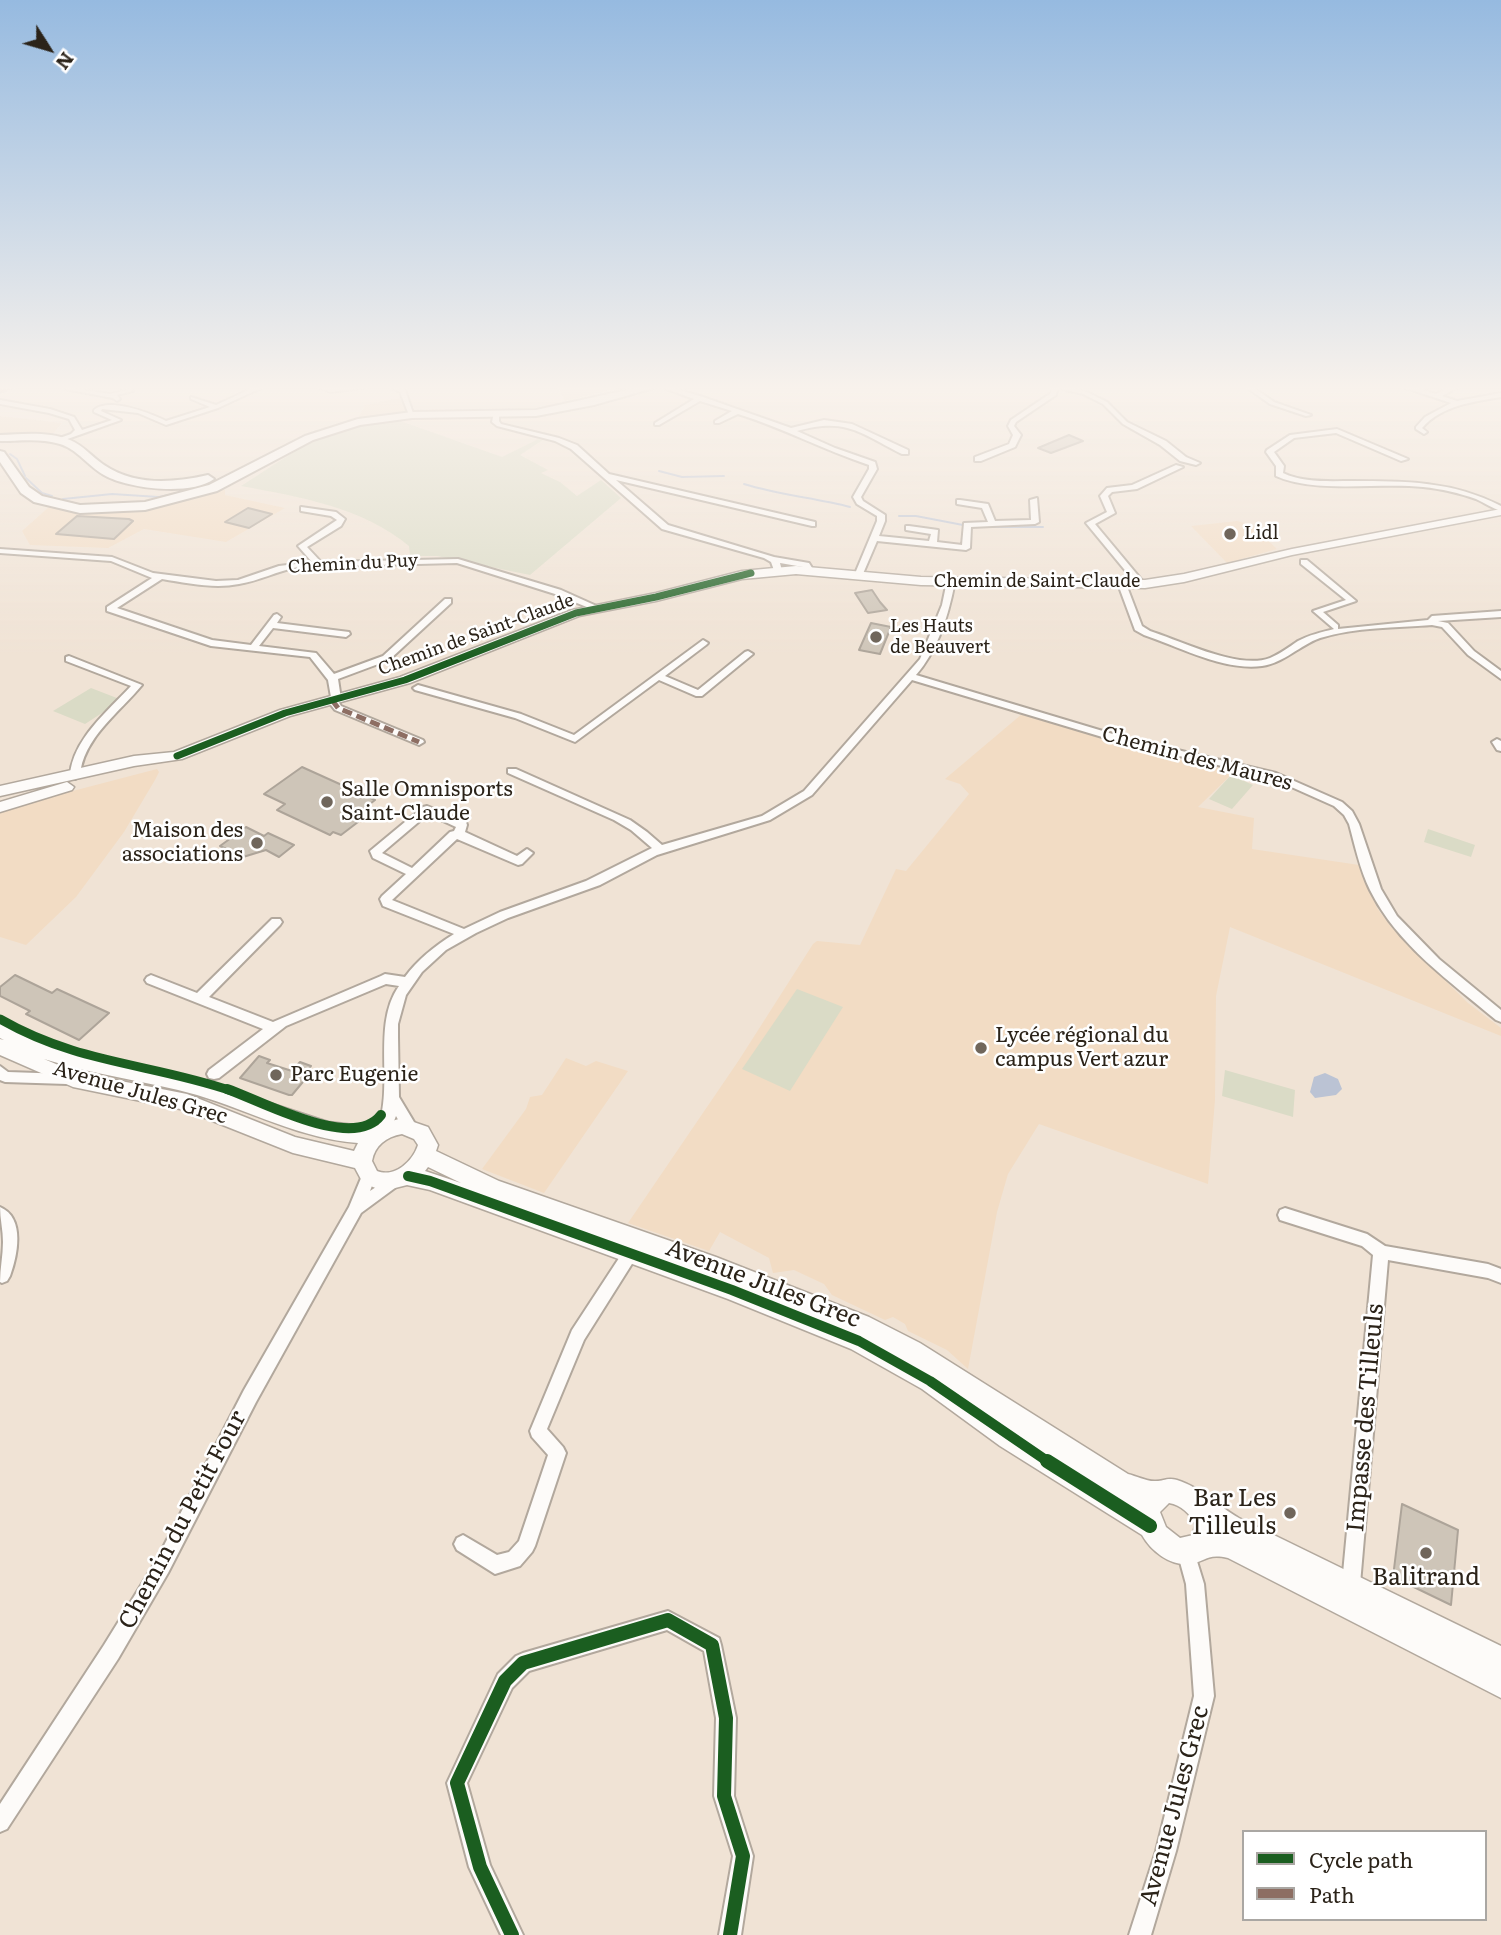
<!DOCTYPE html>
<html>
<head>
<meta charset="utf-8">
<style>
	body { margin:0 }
	#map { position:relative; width:1501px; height:1935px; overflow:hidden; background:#f0e3d5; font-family:Literata,serif }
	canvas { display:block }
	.legend { position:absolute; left:1242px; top:1830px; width:245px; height:91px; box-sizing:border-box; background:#fff; border:2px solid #aaa7a3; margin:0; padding:9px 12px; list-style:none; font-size:21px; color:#2b2319 }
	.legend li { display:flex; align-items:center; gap:14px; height:35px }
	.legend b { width:35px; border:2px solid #aaa7a3 }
	.north { position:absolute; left:14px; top:14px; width:70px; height:70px; -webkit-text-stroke:5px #fff; paint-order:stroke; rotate:127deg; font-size:19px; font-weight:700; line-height:28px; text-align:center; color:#2b2319 }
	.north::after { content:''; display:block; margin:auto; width:24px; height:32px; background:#2b2319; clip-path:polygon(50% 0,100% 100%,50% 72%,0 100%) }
</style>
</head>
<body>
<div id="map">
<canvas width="1501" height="1935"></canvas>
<ul class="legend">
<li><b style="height:9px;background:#1b5e20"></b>Cycle path</li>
<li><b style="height:9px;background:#8d6e63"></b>Path</li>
</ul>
<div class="north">N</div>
</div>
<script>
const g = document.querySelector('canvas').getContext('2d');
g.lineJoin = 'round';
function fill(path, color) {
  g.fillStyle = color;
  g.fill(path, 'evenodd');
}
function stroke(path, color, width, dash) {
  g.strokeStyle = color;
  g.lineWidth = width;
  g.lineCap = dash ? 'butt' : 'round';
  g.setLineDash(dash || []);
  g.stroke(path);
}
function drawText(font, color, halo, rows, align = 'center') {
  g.font = font + ' Literata,serif';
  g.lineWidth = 5;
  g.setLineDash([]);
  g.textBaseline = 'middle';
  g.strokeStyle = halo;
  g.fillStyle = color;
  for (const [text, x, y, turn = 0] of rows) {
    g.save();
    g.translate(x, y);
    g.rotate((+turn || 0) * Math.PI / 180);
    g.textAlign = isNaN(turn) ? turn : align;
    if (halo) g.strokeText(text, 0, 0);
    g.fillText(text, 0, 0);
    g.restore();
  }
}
fill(new Path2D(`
	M558,387H623L565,401Z
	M400,398L407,412L358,419L365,405Z
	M0,416L62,423L50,437L0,435Z
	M218,489L225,490V495L285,508L226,542L144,529L108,548L30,545L22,531L50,506L73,510H133L195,499Z
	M1237,521L1252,525L1277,549L1227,563L1191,526Z
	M1022,714L1160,755L1235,771L1198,807L1254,818L1252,849L1359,865L1377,908L1392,928L1468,1003L1501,1028V1036L1230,927L1216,996L1215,1100L1208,1184L1039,1124L1008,1174L997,1212L968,1369L947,1350L908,1331L905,1324L893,1317L885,1320L832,1295L824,1284L794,1270L773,1273L769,1258L720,1232L709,1251L628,1223L739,1060L813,944L817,941L860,945L896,869L906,871L969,794L960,784L945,779Z
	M157,769L159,772L155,780L124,832L76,897L26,945L0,937V810Z
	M566,1058L586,1066L596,1061L628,1071L544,1193L482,1169L526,1109L530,1097L542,1095Z`), '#f2dcc4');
fill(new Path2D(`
	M395,419L502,457L538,439L543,440L520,455L548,470L541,473L560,482L577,496L601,480L621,498L530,575L437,556H410L409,546C362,507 300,497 241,486L306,444L351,425Z
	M91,688L122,700L85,724L53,711Z
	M1231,775L1253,785L1232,809L1209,799Z
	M1428,829L1475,845L1471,857L1424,842Z
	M797,989L843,1007L790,1091L742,1069Z
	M1225,1070L1295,1090L1293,1117L1222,1096Z`), '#dadbc6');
fill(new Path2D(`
	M1325,1073L1338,1079L1342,1089L1336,1095L1315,1098L1310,1092L1314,1077Z`), '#bbc3d4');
stroke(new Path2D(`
	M10,454L17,459L25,476
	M659,471L682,477L724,476
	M26,478L42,493L52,496
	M744,484C779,495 815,498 850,507
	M63,499L112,494L159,497L182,492
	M899,516H916L963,525
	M970,527H1043`), '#bbc3d4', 2);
const building = new Path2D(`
	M1069,435L1083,441L1051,453L1038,448Z
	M248,508L272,514L249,528L225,522Z
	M77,516L129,519L133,521L114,539L56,534Z
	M872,590L880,602L887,610L868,613L855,593Z
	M871,623L891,627L880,654L859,650Z
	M302,767L375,800L351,819L358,822L341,835L333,832L330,835L277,810L285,804L264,794Z
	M246,827L264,836L268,833L294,845L279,857L266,850L243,857L220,846Z
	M15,975L52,993L57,989L109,1013L79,1040L26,1014L30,1011L0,996V987Z
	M259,1056L270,1060L267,1063L292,1071L300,1062L311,1066L308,1070L312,1071L292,1095H289L240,1078Z
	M1402,1504L1458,1530L1451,1605L1393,1577Z`);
fill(building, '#cec5b8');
stroke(building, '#ada499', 2);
const street = new Path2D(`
	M3,387H13L0,392V388Z
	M64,387L110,394L130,389L133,391L117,395L120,399L117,401L113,398L65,389Z
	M255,387H263L218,408L166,425L138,413L102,409L101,411L121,420L59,442L57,441V439L71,434L75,430L69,419L49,413L0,404V400L50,409L74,417L82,430L112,420L94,412V410C109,397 150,413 166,421L210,407L191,399V397L216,405Z
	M318,387H368L330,392Z
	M390,387L405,390L414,416L409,415L400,392Z
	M661,387H671L703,397L791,428L824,420L852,424L908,450V454H902C860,433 846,417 797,431L835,448L875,462L877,469L861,497L863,501L885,515V521L879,536L929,541L931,534L906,530V526H909L938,530L937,542L962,545L964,523L988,522L982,508L957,504V500H960L988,504L995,521L1031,520L1030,500L1037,498L1039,522L1035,524L971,527L970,548L966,550L877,541L862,576L855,578L854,576L877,521V516L857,504L853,497L869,469V465C824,450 783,428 738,414L719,423H715V421L732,411L700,401L659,425H655V423L694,399Z
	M1052,387H1069L1087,392L1107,402L1127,422L1166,441L1186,457L1200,463L1196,465L1180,461L1160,445L1123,424L1103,404L1083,394L1058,388L1056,395L1016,422L1014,426L1021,435L1015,447L981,461H975V457L1009,444L1013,435L1008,426L1011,420L1051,393Z
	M1246,387H1253L1274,402L1311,415L1306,416L1270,404Z
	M1403,387H1413L1436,394L1450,387H1458L1442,396L1457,401L1501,393V397C1473,402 1442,405 1422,428L1427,432L1424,434L1416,429V427L1425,417L1451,403Z
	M494,412L499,413V421L501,424L559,438L577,445L609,474L815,522V526H812L616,480L668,525L774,557L809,563L814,571L810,574L803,567L780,563L782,571L775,573L771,562L764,558L662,529L571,449L555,441L497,426L492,422Z
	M1337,429L1408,459L1401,461L1336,433L1294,438L1274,452L1284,466L1283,473C1304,483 1330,481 1353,481C1405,481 1453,481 1501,506V511C1492,508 1485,503 1476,499C1459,493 1442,489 1423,487C1380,482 1315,494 1276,476V466L1266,452L1267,450L1290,435Z
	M1176,465L1183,467L1137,489L1112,492L1108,496L1115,513L1095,524L1145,584L1138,586L1086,523L1107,512L1100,496L1107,488L1132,485Z
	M301,507L336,512L345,519L341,526L307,547L321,562L458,559L561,590L601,608L594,610L555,594L457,563L298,567C277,571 259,581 239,584C214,589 187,583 162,579L117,608L212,640L251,645L274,615L277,614L281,617L277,623L349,632L350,634L346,637L273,628L259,646L316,653L334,674L383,656L445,599H451V603L389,660L338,679L341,699L338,701L341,706L423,740L424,742L419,745L335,710L327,700L331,697L328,680L310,657L211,646L107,611V607L152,578L111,561L0,553V549L112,557L153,573L216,581L238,580L279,566L312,562L298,546L337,520L331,516L301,511Z
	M1301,560H1307L1356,601L1323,612L1338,625V629L1428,620L1432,616L1501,611V617L1438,621L1448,623L1474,651L1501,671V679L1468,655L1442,627L1432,625C1395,628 1356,627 1320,638C1300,645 1284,663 1262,666C1223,671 1180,647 1144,635L1135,630L1118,584L1122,581L1126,584L1142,626L1150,631C1181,641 1239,670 1270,658C1280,654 1289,647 1298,641C1309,635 1322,632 1334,629L1313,611L1346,600L1301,564Z
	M951,578L955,581C949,614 938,650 916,675L1126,738L1276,773L1342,802L1352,811L1359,824L1381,889L1397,916L1439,959L1501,1010V1022L1496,1020C1451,982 1397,945 1370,890C1360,870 1355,846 1349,824L1344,815L1334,806L1269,777L1119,742L912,680L812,795L770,820L657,855L600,885L508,918L476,933L446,950L422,972L406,995L398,1024V1037L399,1097L417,1127L415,1131C404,1135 401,1124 396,1116L389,1134L384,1136L379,1134L377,1130C395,1085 371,1026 399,986L386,984L286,1026L219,1078L214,1079L209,1078L207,1074L209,1070L263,1029L147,983L145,980L147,977L151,975L197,993L272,919H280L282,922L280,925L209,997L273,1022L381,976L385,974L405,977C418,959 435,946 454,934L383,906L380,899L382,896L406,874L373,858L370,851L423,807L427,806L466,822L467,825L465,832L517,856L527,849L533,853L522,864L518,865L457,839L392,900L464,929L500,912L586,881L652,848L631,830L614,820L508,773V769H516L630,820L647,832L662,845L762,816L804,791L920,659L942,605L947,581ZM428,814L456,827L454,831L450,832L412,868L382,853Z
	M703,640L708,643L706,645L665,676L698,690L745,652L748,651L753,654L702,696H696L659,680L575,742L515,718L415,690L413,688L418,685L521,714L574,735Z
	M69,656L142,685C120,712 82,739 80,776L75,779L70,776C72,740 108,711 131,686L66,661V657Z
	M1497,739L1501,741V751L1497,750L1492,742Z
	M0,1066L8,1072L67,1074L72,1075L74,1079L72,1083L67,1084L5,1082L0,1080Z
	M369,1169L374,1171L376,1175L370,1191L394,1175L399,1177L401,1181L399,1185L361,1213L256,1402L168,1573L118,1659L7,1829L0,1832V1804L104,1645L156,1561L244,1390L349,1207L364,1171Z
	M0,1207C26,1218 17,1257 10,1276L7,1281L2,1283L0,1282C0,1269 3,1255 3,1242C3,1230 0,1219 0,1207Z
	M1285,1208L1367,1234L1385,1246L1488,1264L1501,1269V1283L1488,1278L1388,1260L1360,1584L1357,1590L1351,1593L1345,1590L1342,1584L1373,1255L1362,1246L1280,1220L1278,1215L1280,1210Z
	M630,1247L635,1249L638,1254L635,1259L584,1340L547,1429L563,1447L566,1453L535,1546L532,1552L520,1566L495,1574L457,1550L454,1544L457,1538L463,1535L497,1555L509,1552L519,1541L548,1455L532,1437L530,1431L572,1330L625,1249Z
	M1186,1542L1192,1545L1204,1584L1214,1696L1176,1851L1151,1935H1129L1156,1851L1194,1696L1186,1584L1177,1551L1180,1545Z
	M668,1611L719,1638L721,1645L736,1718L734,1796L753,1856L741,1935H719L733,1856L714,1796L716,1718L704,1651L667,1630L529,1671L512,1688L467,1783L490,1865L523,1935H501L469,1867L447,1783L498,1674L516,1656L523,1653Z`);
const secondary = new Path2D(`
	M1501,509V515L1292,555L1184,582L1145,588L921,585L796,574L742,579L656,601L579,616L410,683L290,716L182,759L134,766L0,796V786L134,756L174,752L280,710L400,677L572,610L656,593L742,571L796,566L921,577L1145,580L1184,574L1292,549Z
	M67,782L74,787L72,790L0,812V802Z
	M0,1022L31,1038L73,1053L199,1080L328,1122L372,1127L402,1118L428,1127L438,1145L436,1151L499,1181L716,1257L869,1317L920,1343L1128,1474C1136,1476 1148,1482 1156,1481C1164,1481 1167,1477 1177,1480C1200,1487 1218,1506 1239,1518L1501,1646V1698L1228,1558C1206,1553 1206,1562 1189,1564C1170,1566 1151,1551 1142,1535L1000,1446L922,1389L851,1349L728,1299L430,1190L407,1185L383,1191L363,1183L355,1168L293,1153L185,1110L73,1087L0,1055V1039L4,1040L0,1038ZM44,1059C94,1075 147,1081 197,1095C251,1111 301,1139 358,1143L354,1151L295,1137L187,1094L75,1072ZM402,1134L414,1139L418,1145C413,1161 395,1178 377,1171L372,1161C375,1145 386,1137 402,1134ZM428,1167L461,1183L425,1171ZM1169,1503C1181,1505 1191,1514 1195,1525L1193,1535L1180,1538L1166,1527L1160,1512Z`);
const primary = new Path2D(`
	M640,387H657L594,405L536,416L412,418L360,425L313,440L217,491L145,510L80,513L34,502L21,493L0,462V451L4,452L29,487L42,496L80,505L145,502L209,485L305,436L358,419L412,412L536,410Z
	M0,435C23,434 48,431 70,440C83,445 92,457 104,465C135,486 173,483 208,475L214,479C191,496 128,489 104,475C88,466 77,449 60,444C41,438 19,441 0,441Z`);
stroke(street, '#b2a89d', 4);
stroke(secondary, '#b2a89d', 3);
stroke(primary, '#b2a89d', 4);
fill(street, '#fdfbf9');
fill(secondary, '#fdfbf9');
fill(primary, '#fdfbf9');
stroke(new Path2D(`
	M0,390L10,387`), '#8d6e63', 4.5, [9, 4.5]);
stroke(new Path2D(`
	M332,700L338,708L419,742`), '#8d6e63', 5, [10, 5]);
stroke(new Path2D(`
	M177,756L285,713L405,680L576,613L656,597L751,573`), '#1b5e20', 7);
stroke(new Path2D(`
	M0,1019C78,1064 150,1063 232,1091`), '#1b5e20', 9);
stroke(new Path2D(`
	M227,1089C262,1101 353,1152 381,1115
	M408,1176L430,1181L732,1290L859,1341L930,1381L1050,1463`), '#1b5e20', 10);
stroke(new Path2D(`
	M1047,1461L1150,1526
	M512,1935L480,1867L457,1783L505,1681L523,1663L668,1620L712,1645L726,1718L724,1796L743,1856L730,1935`), '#1b5e20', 14);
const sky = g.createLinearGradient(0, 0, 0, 658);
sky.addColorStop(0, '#96bae0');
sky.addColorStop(0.59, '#f8f2ec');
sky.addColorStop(1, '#f8f2ec00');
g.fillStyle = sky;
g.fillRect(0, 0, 1501, 658);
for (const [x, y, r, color] of [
	[1230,534,7,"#70665b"],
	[876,637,7,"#70665b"],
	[327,802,7,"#70665b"],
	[257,843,7,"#70665b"],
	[981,1048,7,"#70665b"],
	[276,1075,7,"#70665b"],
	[1290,1513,7,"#70665b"],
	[1426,1553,7,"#70665b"]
]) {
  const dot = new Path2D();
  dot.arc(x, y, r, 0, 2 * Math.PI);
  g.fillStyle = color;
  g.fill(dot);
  stroke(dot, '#fff', 2.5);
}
drawText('18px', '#2b2319', '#fff', [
	["Lidl",1244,534],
	["Les Hauts",890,627],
	["de Beauvert",890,648]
], 'left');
drawText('18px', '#2b2319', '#fff', [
	["Chemin du Puy",353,564,-3],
	["Chemin de Saint-Claude",1037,582],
	["Chemin de Saint-Claude",476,635,-20]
]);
drawText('21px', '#2b2319', '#fff', [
	["Chemin des Maures",1197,759,15],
	["Avenue Jules Grec",140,1093,16]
]);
drawText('21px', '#2b2319', '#fff', [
	["Salle Omnisports",341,790],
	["Saint-Claude",341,814],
	["Maison des",243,831,"right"],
	["associations",243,855,"right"],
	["Lycée régional du",995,1036],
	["campus Vert azur",995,1060],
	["Parc Eugenie",290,1075]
], 'left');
drawText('24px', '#2b2319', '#fff', [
	["Avenue Jules Grec",763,1284,21],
	["Impasse des Tilleuls",1366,1418,-85],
	["Chemin du Petit Four",183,1520,-62],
	["Avenue Jules Grec",1175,1806,-75]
]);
drawText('24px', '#2b2319', '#fff', [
	["Bar Les",1276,1499],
	["Tilleuls",1276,1527],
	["Balitrand",1426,1578,"center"]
], 'right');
</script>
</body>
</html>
